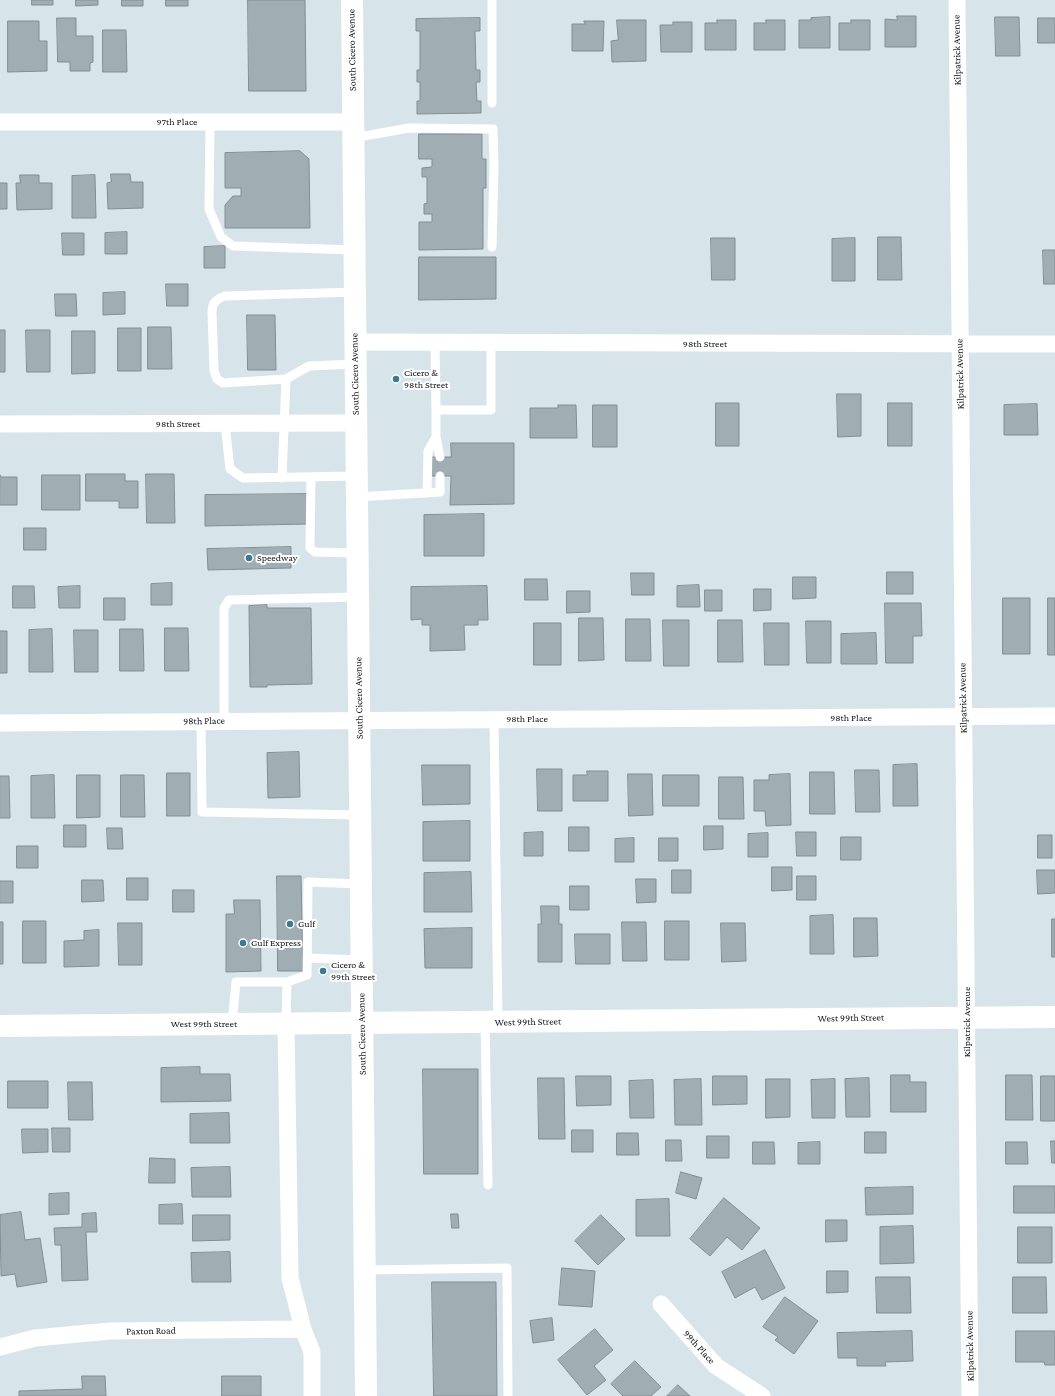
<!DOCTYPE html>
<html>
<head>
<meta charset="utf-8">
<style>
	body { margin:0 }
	canvas { display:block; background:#d7e5eb }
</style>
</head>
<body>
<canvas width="1055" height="1396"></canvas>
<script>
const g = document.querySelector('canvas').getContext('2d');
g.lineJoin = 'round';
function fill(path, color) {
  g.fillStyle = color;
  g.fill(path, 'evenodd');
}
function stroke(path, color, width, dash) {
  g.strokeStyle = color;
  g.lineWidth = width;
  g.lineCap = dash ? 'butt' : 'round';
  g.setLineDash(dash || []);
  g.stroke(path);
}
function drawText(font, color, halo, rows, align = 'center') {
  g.font = font + ' "Crimson Pro",serif';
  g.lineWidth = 4;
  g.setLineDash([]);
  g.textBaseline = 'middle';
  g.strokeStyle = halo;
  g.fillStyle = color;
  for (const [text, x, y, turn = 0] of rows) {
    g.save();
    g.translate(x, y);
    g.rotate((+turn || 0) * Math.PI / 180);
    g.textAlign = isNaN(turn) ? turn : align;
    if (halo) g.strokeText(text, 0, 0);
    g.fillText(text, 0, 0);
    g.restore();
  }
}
const building = new Path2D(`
	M32,0H53V5H32Z
	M76,0H98V5L76,6Z
	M122,0H143V6H122Z
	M166,0H188V6H166Z
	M248,0H305L306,91H249Z
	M897,16H916V47H885V19L897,20Z
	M830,17V48H799V20H811V18Z
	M995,17H1019L1020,56H996Z
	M57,18H76V36H93V62L90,63V71H70V62H58Z
	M480,18V31H475L476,70H480V82H476L477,101H481V113L417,114V101H420V82H417V70H420V31H416V19Z
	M1038,18H1055V43H1038Z
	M617,20H646V61L612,62L611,41L618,40Z
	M717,20H736V50H705V23H717Z
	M766,20H785V50H754V23H766Z
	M851,20H870V50H839V23H851Z
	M8,21H39V41H47V71L8,72Z
	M584,21H604L603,51H572V24H585Z
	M673,22H692V52H661L660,25H673Z
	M103,30H126L127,72H103Z
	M419,134H482V159H486V188H483V249L419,250V222H432V214H424V204L427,203V177H422V168L432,167V159H419Z
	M300,151L309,159L310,228H225V205L233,196H241V188H225V153Z
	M111,174H130L131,182H143V208L108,209L107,183L111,182Z
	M20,175H39V183H52V209L17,210L16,183H20Z
	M95,175L96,218H72V176Z
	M0,183H7V209H0Z
	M127,232V254H105V233Z
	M62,233H84V255H63Z
	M878,237H901L902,280H878Z
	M711,238H735V280H712Z
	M855,238V281H832V239Z
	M225,246V268H204V247Z
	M1043,250H1055V284H1044Z
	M419,257H496V299L419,300Z
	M166,284H188V306H167Z
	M125,292V314L103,315V293Z
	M55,294H76L77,316H56Z
	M247,315H275L276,370H248Z
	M148,327H171L172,369H148Z
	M118,328H141V371H118Z
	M0,330H5V372H0Z
	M26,330H50V372H27Z
	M72,331H95V373L72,374Z
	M837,394H861V436L838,437Z
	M716,403H739V446H716Z
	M888,403H912V446H888Z
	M1037,404L1038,435H1004V405Z
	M558,405H576L577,438H530V408H558Z
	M593,405H617V447H593Z
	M451,443H514V504L450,505L451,476H431V457H451Z
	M86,474H125V481H138V508H119V501H86Z
	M146,474H174L175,523H147Z
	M0,475L1,477H17V505H0Z
	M42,475H80V510H42Z
	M308,494L309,524L205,526V495Z
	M484,514V556H424V515Z
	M24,528H46V550H24Z
	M291,547V568L208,570L207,549Z
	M887,572H913V594H887Z
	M631,573H654V595H632Z
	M793,577H816V598L793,599Z
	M525,579H547L548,600H525Z
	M172,583V605H151V584Z
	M699,585L700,607H677V586Z
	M13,586H34L35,608H13Z
	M80,586V608H59L58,587Z
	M487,586L488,620H478V625H464L465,650L430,651V625H422V619L411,620V587Z
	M754,589H771V610L754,611Z
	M705,590H722V611H705Z
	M567,591H590V612L567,613Z
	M104,598H125V620H104Z
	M1003,598H1030V654H1003Z
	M1048,598H1055V655H1048Z
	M885,603H921L922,636H913V663H886Z
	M267,605V608H311L312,684L267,685V687H250L249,606Z
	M579,618H603L604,660L579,661Z
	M626,619H650L651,661H626Z
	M663,620H689V666H664Z
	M718,620H742L743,662H718Z
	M806,621H831V663H807Z
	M534,623H561V665H534Z
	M764,623H789V665H765Z
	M165,628H188L189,671H165Z
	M52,629L53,672H29V630Z
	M120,629H143L144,671H120Z
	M74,630H98V672H75Z
	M0,631H7V673H0Z
	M876,633L877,664H841V634Z
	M299,752L300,797L268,798L267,753Z
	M917,764L918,806H893V765Z
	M422,765H470V804L423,805Z
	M537,769H562V811H538Z
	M855,770H879L880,812H856Z
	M587,771H608V801H573V775H587Z
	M810,772H834L835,814H810Z
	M167,773H190V816H167Z
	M628,774H652L653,815L629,816Z
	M790,774L791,825L766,826L765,811H754V780H769V775Z
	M54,775L55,818H31V776Z
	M77,775H100V817L77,818Z
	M121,775H144L145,817H121Z
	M663,775H699V806H663Z
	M0,776H9L10,818H0Z
	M719,777H743L744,819H719Z
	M470,821V861H423V822Z
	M64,825H86V847H64Z
	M704,826H723V849L704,850Z
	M569,827H589V851H569Z
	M107,828H122L123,849H108Z
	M543,832V856H524V833Z
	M796,832H816V856H797Z
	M768,833V857H748V834Z
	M1038,835H1052V858H1038Z
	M841,837H861V860H841Z
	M634,838V862H615V839Z
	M659,838H678V861H659Z
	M17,846H38V868H17Z
	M772,867H792V890L772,891Z
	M672,870H691V893H672Z
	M1037,870H1055V893L1038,894Z
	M471,872L472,912H424V873Z
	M277,876H301L303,971H278Z
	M797,876H816V900H797Z
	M127,878H148V900H127Z
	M636,879H656V902L637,903Z
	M82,880H103L104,901L82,902Z
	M0,881H13V903H0Z
	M570,886H589V910H570Z
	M173,890H194V912H173Z
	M234,900H260L261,971L226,972V914H234Z
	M541,906H559V924H562V962H538V924H541Z
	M833,915L834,954H810V916Z
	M854,918H877L878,956L854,957Z
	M1052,919H1055V957H1052Z
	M23,921H46V963H23Z
	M665,921H689V960H665Z
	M0,922H3V964H0Z
	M622,922H646L647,961H623Z
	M118,923H142V965H119Z
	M721,923H745L746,961L722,962Z
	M472,928V968H425L424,929Z
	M99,930V966L64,967V941L84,940V931Z
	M575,934H610V964H576Z
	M200,1067V1074H230L231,1101L161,1102V1068Z
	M423,1069H478V1174H424Z
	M891,1075H910V1082H926V1112H891Z
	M1006,1075H1032L1033,1120H1006Z
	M576,1076H611V1105L577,1106Z
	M713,1076H747V1104L713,1105Z
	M1041,1076H1055V1121H1041Z
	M538,1078H564L565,1139H539Z
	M869,1078L870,1117H846L845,1079Z
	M701,1079L702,1125H675L674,1080Z
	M766,1079H790V1117L766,1118Z
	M835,1079V1118H812L811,1080Z
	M653,1080L654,1118H630L629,1081Z
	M8,1081H48V1108H8Z
	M68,1082H92L93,1120H69Z
	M229,1113L230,1143H190V1114Z
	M52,1128H70V1152H53Z
	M22,1129H48V1152L23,1153Z
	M572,1130H593V1152H572Z
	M865,1132H886V1153H865Z
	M617,1133H638L639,1155H617Z
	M707,1136H729V1158H707Z
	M666,1140H681L682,1161H666Z
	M1051,1141H1055V1163H1052Z
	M753,1142H774L775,1164H753Z
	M820,1142V1164H798V1143Z
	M1006,1142H1027L1028,1164H1006Z
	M150,1158L175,1159V1183H149Z
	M230,1167L231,1197H192L191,1168Z
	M681,1172L702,1178L696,1199L676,1193Z
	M1014,1186H1055V1213H1014Z
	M913,1187V1214L866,1215L865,1188Z
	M69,1193V1214L49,1215V1194Z
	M724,1198L760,1228L742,1250L727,1237L710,1256L690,1239Z
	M669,1199L670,1236H636V1200Z
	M182,1204L183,1224H159V1205Z
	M21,1212L25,1240L40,1238L47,1282L17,1287L15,1274L1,1276L0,1215Z
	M96,1213L97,1232H86L88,1280L62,1281L61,1245H55L54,1228L82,1227V1214Z
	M451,1214H458L459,1228H452Z
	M193,1215H230V1240L193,1241Z
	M601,1215L625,1239L598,1265L575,1241Z
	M826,1220H847V1241L826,1242Z
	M913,1226L914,1263L880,1264V1227Z
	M1018,1227H1052V1263H1018Z
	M765,1250L785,1288L762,1300L755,1287L735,1298L722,1272Z
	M230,1252L231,1282H192L191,1253Z
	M562,1268L595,1271L592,1307L559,1305Z
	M827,1271H848V1292L827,1293Z
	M876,1277H910L911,1313H877Z
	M1013,1277H1046L1047,1313H1013Z
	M432,1282H496L497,1396H434Z
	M785,1297L818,1321L794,1354L775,1340L778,1337L763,1327Z
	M552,1318L554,1340L533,1343L530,1321Z
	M595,1329L613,1350L594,1366L606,1380L587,1395L558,1360Z
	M912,1331L913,1361L885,1362L886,1366H857V1358H838L837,1333Z
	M1016,1331H1055V1365H1045L1044,1362H1016Z
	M635,1361L661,1387L651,1396H623L611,1384Z
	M82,1376H105L106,1396H19V1391L82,1389Z
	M222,1376H261V1396H222Z
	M678,1385L690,1396H667Z`);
fill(building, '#a0aeb4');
stroke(building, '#818e94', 1);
stroke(new Path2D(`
	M492,0V103
	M210,122L209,209L221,237L233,246L354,250
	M353,138L409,128L493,129L494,167L492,247
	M355,292L225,296C216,299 212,303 212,313L214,371L217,379L223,383L286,379L309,366L355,364
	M435,342L436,410
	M225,424L230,469L243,478L357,476
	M440,457L436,437V410H491V343
	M311,477L310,548L315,552L357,553
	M282,478L286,379
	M427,493L428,451L436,437
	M357,497L440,492V476
	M494,719L498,1022
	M201,721L202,812L360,815
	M224,721V608L229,600L358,597
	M307,958L361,960
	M287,982L307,975L308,882L361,884
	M485,1022L488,1185
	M232,1024L236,982H287L286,1024
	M365,1270L507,1268L508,1396`), '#fff', 9);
stroke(new Path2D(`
	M957,0L970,1396
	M0,122H353
	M355,342L1055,344
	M0,424L356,423
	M0,723L1055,716
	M286,1024L290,1278L303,1329L312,1352V1396
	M661,1304L716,1366L762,1396
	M0,1347L35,1338L110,1331L303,1329`), '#fff', 17);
stroke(new Path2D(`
	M0,1026L1055,1017`), '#fff', 22);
stroke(new Path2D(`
	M352,0L366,1396`), '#fff', 22);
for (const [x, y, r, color] of [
	[396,379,4,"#3d7991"],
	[249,558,4,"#3d7991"],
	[290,924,4,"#3d7991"],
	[243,943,4,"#3d7991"],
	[323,971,4,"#3d7991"]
]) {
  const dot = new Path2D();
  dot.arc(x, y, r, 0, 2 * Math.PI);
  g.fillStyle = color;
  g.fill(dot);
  stroke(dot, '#fff', 1.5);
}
drawText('10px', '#0f1416', '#fff', [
	["South Cicero Avenue",352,50,-91],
	["Kilpatrick Avenue",957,50,-91],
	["97th Place",177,122],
	["98th Street",705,344],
	["South Cicero Avenue",355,374,-91],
	["Kilpatrick Avenue",960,374,-91],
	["98th Street",178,424],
	["South Cicero Avenue",359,698,-91],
	["Kilpatrick Avenue",963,698,-91],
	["98th Place",851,718],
	["98th Place",527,719],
	["98th Place",204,721,-1],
	["West 99th Street",851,1018,-1],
	["West 99th Street",528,1022,-1],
	["Kilpatrick Avenue",967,1022,-90],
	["West 99th Street",204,1024],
	["South Cicero Avenue",362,1034,-91],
	["Paxton Road",151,1331,-1],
	["Kilpatrick Avenue",970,1346,-91],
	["99th Place",699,1347,48]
]);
drawText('10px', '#0f1416', '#fff', [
	["Cicero &",404,373],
	["98th Street",404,385],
	["Speedway",257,558],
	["Gulf",298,924],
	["Gulf Express",251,943],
	["Cicero &",331,965],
	["99th Street",331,977]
], 'left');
</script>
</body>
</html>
